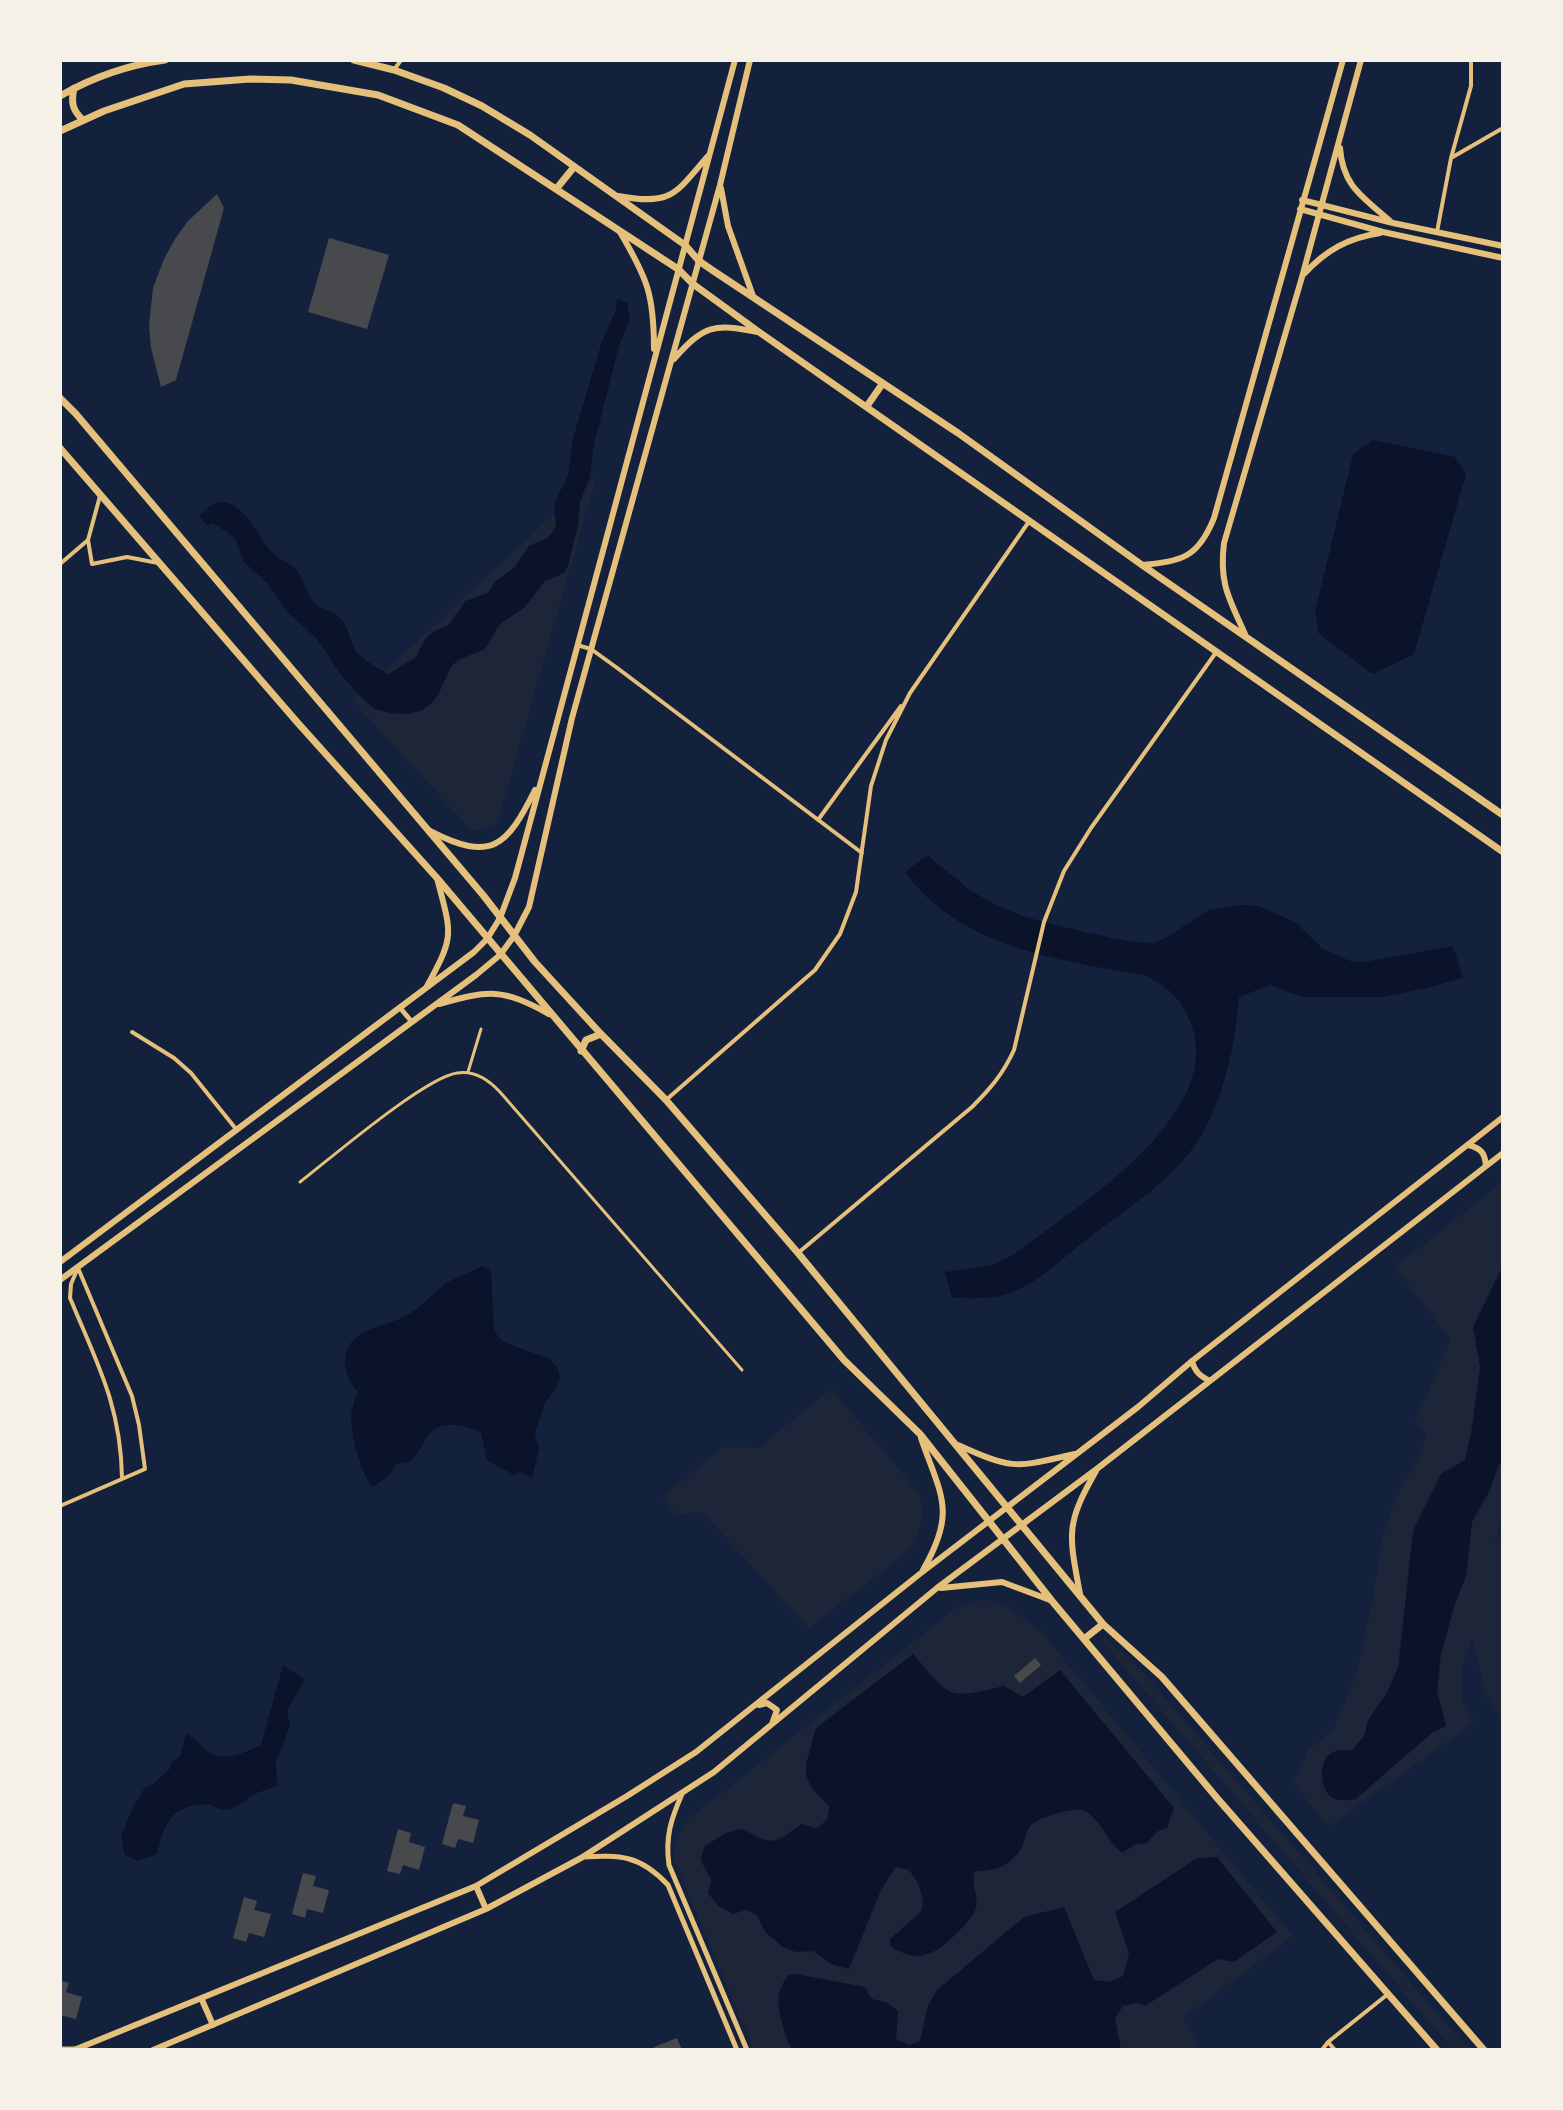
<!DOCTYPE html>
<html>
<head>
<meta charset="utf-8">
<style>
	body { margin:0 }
	#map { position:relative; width:1563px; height:2110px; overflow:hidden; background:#14213d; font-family:"Space Grotesk",sans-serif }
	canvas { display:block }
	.frame { position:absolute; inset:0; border:62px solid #f6f1e7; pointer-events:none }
</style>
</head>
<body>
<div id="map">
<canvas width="1563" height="2110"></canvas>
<div class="frame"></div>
</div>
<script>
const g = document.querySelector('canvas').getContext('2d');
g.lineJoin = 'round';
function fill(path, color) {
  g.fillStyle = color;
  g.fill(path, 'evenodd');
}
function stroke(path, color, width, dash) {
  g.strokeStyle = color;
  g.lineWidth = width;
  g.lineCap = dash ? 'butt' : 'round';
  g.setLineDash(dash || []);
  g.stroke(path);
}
fill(new Path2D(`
	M597,474L498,821L487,829L472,831L353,701Z
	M1503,1182V1520L1497,1531L1494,1547L1503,1529V1722L1485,1692L1472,1636L1461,1673V1699L1475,1722L1329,1826L1293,1784L1309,1749L1333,1730L1354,1681L1373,1602L1381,1543L1396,1498L1421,1452L1426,1434L1415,1422L1451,1340L1395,1267Z
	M831,1389L920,1494C924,1515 921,1531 910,1550L809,1628L702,1512L677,1515L662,1497L723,1447L759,1448Z
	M986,1600L1008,1606L1041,1632L1293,1936L1183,2018L1201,2050H754L673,1857C679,1824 688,1816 716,1798L956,1608L976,1601Z
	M1104,1637L1140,1669L1469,2050H1453L1101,1640Z`), '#1d2539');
fill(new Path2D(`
	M617,299L627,303L630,319L619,346L594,444L590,477L580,502L578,525L568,566L564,573L544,582L525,607L499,625L485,649L458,660L451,667L438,695L431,704L420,711L407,714L389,713L375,709L363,699L341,675L317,639L287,612L268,584L244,562L235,538L213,523L208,526L199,516C205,511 211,503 219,502C246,500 258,540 275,555C283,562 293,564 299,573C305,582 306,593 313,601C319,609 331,610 339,617C349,626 349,639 355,650C359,657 382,671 389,674L416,657L425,639L434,631L449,625L465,601L488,593L495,582L514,568L529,546L546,539L552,533L556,524L554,507L556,499L568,476L573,438L602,341L616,310Z
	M1373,440L1455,457L1466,474L1414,654L1373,674L1319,634L1315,612L1353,454Z
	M927,855L971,891L998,906L1025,917L1084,932L1132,942L1152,943L1162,940L1209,910L1241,905L1259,906L1295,922L1323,949L1350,961L1364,962L1453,946L1463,978L1423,989L1382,997H1302L1270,985L1239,997C1236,1039 1226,1088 1206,1127C1181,1177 1125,1209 1082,1243C1062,1259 1042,1279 1018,1290C996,1300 975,1298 952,1298L945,1272L992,1265L1013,1255C1073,1209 1223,1118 1192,1027C1183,1000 1170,988 1144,975C1058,960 960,948 905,872Z
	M1503,1265V1462L1499,1464L1490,1490L1472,1522L1466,1576L1455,1604L1441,1654L1437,1691L1446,1726L1433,1732L1356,1799C1348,1800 1338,1802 1331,1797C1319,1787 1318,1759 1333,1752C1338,1750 1347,1750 1352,1750L1364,1736L1368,1720L1386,1694L1398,1668L1413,1531L1441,1474L1465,1460L1471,1434L1480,1367L1473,1327Z
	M482,1266L491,1270L494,1328L498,1337L506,1343L550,1359L557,1367L560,1377L556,1388L545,1403L535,1434L539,1448L532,1478L522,1472L514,1475L487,1460L481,1432C465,1425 439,1419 428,1436C422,1444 418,1456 409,1462C405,1464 401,1463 396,1464L389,1476L373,1487C361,1476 351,1435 351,1418C351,1409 355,1400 358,1392C339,1370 339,1343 368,1330C382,1324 396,1322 409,1314C423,1306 434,1291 448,1282C459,1276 471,1272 482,1266Z
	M913,1654C952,1698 945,1700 1004,1686L1023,1697L1060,1670L1174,1808L1167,1828L1158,1831L1147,1843L1136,1844L1122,1853C1106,1840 1102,1821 1085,1811C1075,1806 1041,1817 1032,1824C1026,1830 1026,1839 1022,1847C1012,1865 994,1872 975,1871C970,1882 979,1895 976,1908C973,1917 964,1926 957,1933C936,1954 919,1965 890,1946V1939L921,1912L923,1901L918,1883L909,1870L896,1867L881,1890L849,1969L831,1964L813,1951L796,1952L784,1948L766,1933L757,1915L746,1910L733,1914L718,1906L708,1893L711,1880L700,1859L705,1846L726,1833L742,1829C774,1845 772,1846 801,1824L816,1828C826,1823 829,1817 829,1806L813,1790L806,1776V1764L816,1728Z
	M283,1665L305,1680L287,1710L290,1725L276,1763L277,1786C270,1789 259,1791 252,1796C239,1805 226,1817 210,1804C172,1806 166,1818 157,1854L138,1861L125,1855L121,1837L133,1807L144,1789L154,1783L169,1770L171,1763L180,1756L186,1734C198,1739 197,1743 206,1750C224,1763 244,1753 261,1745Z
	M1217,1857L1277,1932L1234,1962L1218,1959L1145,2006L1138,2003L1123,2006L1115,2018L1121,2050H793L789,2044C781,2021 770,1995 789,1975L796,1974L865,1987L872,1999L886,2002L898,2011L896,2039L909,2045L920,2041L928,2006L937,1990L1024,1917L1064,1907L1094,1980L1110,1982L1123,1976L1129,1953L1115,1912L1197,1858Z`), '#0b132b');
fill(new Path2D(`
	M217,194L224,208L176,380L161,387L151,348L149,325L153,288L164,259L175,239L188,221Z
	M329,238L389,255L367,329L308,312Z
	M1035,1658L1041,1665L1020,1683L1014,1676Z
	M453,1803L466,1806L463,1816L479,1820L473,1843L458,1839L455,1848L442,1844Z
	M398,1829L411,1833L409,1842L425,1847L419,1870L403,1865L400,1874L387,1871Z
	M303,1873L316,1876L313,1886L329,1890L323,1913L307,1909L305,1918L292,1914Z
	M244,1897L257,1901L254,1910L271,1914L264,1937L249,1933L246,1942L233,1938Z
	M60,1980L69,1983L66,1992L82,1997L76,2019L60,2015Z
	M677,2038L682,2050H656L654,2047Z`), '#48494c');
stroke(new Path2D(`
	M468,1072L481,1029
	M300,1182C331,1158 424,1078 457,1073C474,1070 488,1079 500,1092L742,1370`), '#e5c07b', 3);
stroke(new Path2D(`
	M394,70L401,60
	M1451,158L1503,128
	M1437,232L1451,158L1471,86V60
	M100,496L88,540L92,564L127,557L158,563
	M60,564L88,540
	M577,645L591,649L620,670L862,853
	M818,820L901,706
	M132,1032L174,1058L191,1073L236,1129
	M666,1100L815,970L840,934L856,892L871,786L886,740L910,693L1030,520
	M798,1253L972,1107C990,1089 1003,1074 1014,1050L1044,922L1064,871L1091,828L1217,651
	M77,1270L71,1284L70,1298C97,1363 121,1406 122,1478
	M60,1506L145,1469L139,1425L132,1396L78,1268
	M1322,2050L1328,2042
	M1335,2050L1328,2042L1388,1994`), '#e5c07b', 4);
stroke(new Path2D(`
	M401,1009L412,1022
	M682,1794C671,1819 665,1837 669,1865L747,2050
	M582,1857C621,1855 640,1855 668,1885L737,2050
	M60,2049H77`), '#e5c07b', 5);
stroke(new Path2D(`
	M1340,148C1343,187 1363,197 1390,221
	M721,188L728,226L753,296
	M618,196C672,206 675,194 708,156
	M1302,200L1393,223L1503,246
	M1300,209L1383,232L1503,258
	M620,232C647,278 654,294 654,349
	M1304,274C1326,250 1348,238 1380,233
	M674,359C704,325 714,323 758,332
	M1142,565C1182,561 1198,558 1214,518L1343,60
	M1245,634C1229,598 1219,584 1224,543L1302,277L1361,60
	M430,831C492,863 507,846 535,790
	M426,988C455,935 452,936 437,878
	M439,1004C489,990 502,988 549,1014
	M1468,1145C1481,1148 1485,1153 1486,1166
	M60,1262L474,952L487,939L500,918L515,878L735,60
	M60,1280L476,975L500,955L514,936L529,907L572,718L720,185L750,60
	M1192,1361C1195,1372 1200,1376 1210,1381
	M921,1438C941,1496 957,1511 923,1570
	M958,1445C1015,1471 1017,1467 1075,1454
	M941,1588L1002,1582L1050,1600
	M1080,1594C1069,1534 1065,1525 1096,1471
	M759,1705L767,1703L777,1710L772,1724
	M476,1886L486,1909
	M202,2000L213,2025
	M74,2050L476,1886L627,1796L696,1752L921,1573L1138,1407L1192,1361L1503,1117
	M153,2050L486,1909L581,1858L714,1772L937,1588L1098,1468L1503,1153`), '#e5c07b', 6);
stroke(new Path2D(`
	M354,60L394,70L444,88L482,106L530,135L685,245L699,261L715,272L958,433L1142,565L1503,815
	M74,88C71,102 72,110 83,120
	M60,96C93,77 128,65 165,60
	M60,131L104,111L184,84L250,79L291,80L378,95L458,125L678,269L693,284L759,332L1503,852
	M557,188L574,167
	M60,398L76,414L483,895L535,962L601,1034L666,1100L798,1253L1103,1624L1162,1677L1484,2050
	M867,406L883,383
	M60,448L297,722L437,878L844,1360L920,1434L1052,1601L1217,1798L1437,2050
	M581,1051L586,1040L601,1034
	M1084,1639L1103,1624`), '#e5c07b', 7);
</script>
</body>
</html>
